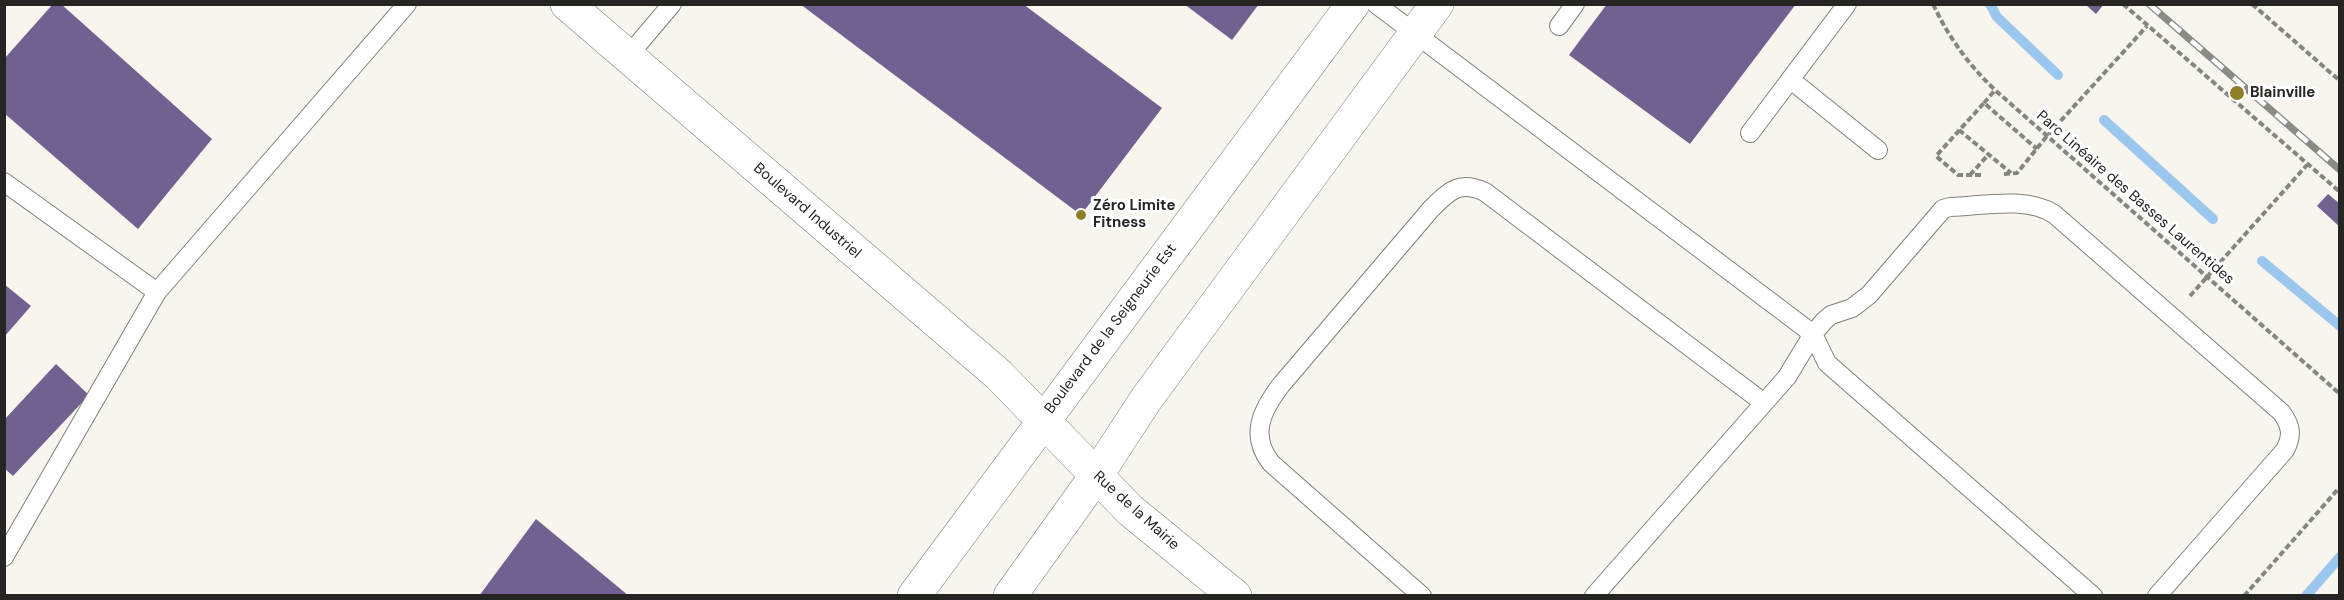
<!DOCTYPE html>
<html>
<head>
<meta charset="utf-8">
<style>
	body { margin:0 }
	#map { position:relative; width:2344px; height:600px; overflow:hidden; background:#f8f5ef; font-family:"DM Sans",sans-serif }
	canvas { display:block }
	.frame { position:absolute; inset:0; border:6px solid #262523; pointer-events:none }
</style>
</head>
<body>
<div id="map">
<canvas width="2344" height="600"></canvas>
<div class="frame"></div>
</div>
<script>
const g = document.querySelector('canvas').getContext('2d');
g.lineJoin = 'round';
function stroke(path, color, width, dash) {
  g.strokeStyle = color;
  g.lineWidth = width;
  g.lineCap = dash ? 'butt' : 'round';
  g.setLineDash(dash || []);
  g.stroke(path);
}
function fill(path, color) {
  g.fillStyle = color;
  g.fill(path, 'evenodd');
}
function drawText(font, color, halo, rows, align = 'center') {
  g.font = font + ' "DM Sans",sans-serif';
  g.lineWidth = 6;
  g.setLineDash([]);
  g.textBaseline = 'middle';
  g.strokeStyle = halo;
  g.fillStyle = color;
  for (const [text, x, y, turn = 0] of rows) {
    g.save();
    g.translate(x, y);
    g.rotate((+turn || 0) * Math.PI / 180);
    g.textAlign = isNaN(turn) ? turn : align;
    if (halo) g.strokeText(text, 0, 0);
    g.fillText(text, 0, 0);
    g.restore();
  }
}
stroke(new Path2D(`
	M1990,4L1997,17L2058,75
	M2104,120L2213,219
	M2262,261L2340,326
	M2306,596L2340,557`), '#9bc7ef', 10);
fill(new Path2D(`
	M53,4H61L212,139L138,229L4,113V59Z
	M800,4H1023L1162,108L1081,215Z
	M1184,4H1259L1232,40Z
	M1607,4H1796L1690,144L1569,55Z
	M2085,4H2104L2096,14Z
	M2328,194L2340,204V227L2317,206Z
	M4,284L31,306L4,337Z
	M56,364L89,395L13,476L4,468V420Z
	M536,519L629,596H479Z`), '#706190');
const service = new Path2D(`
	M1376,4L1813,334L1827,363L2093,596
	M1559,26L1575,4
	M628,56L672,4
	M1791,80L1878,150
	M1750,133L1847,4
	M4,182L157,292L4,557
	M157,292L407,4
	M1422,596L1271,463C1249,435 1262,410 1281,385L1431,209C1449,191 1459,180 1485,192L1764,403
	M1594,596L1787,377L1813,334L1824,321L1831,315L1852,308L1869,295L1943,209L1950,207C1983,206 2025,196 2054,214L2281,412C2291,425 2293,435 2285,450L2157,596`);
const minor = new Path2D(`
	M567,4L999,375L1130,510L1235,596`);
const secondary = new Path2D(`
	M914,596L1353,4
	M1010,596L1096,476L1147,398L1437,4`);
stroke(service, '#83807b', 20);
stroke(minor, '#83807b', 34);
stroke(secondary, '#83807b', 34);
stroke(new Path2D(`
	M1933,4C1949,38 1968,64 1995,90L2340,394
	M2123,4L2340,192
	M2252,4L2340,81
	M1984,103L1995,90
	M1959,130L2011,173
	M2004,174L2017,173L2047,136L2147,26
	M1970,175L1989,154
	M1981,175H1958L1936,156L1984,103L2037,149
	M2190,296L2307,165
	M2244,596L2340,487`), '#868581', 4, [6, 3]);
stroke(service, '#fff', 18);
stroke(minor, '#fff', 33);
stroke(secondary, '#fff', 33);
const rail = new Path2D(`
	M2149,4L2340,170`);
stroke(rail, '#8c8a86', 7);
stroke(rail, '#fff', 4.5, [14]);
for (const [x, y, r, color] of [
	[2237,93,8,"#8f7f26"],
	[1081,215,6,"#8f7f26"]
]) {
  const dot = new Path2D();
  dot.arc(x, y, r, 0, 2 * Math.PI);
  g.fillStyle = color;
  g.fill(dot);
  stroke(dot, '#fff', 2);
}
drawText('bold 15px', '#262523', '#fff', [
	["Blainville",2250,93],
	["Zéro Limite",1093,206],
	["Fitness",1093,223]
], 'left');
drawText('15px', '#262523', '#fff', [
	["Parc Linéaire des Basses Laurentides",2135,198,41],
	["Boulevard Industriel",807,211,41],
	["Boulevard de la Seigneurie Est",1111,329,-53],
	["Rue de la Mairie",1136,511,42]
]);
</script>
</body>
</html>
